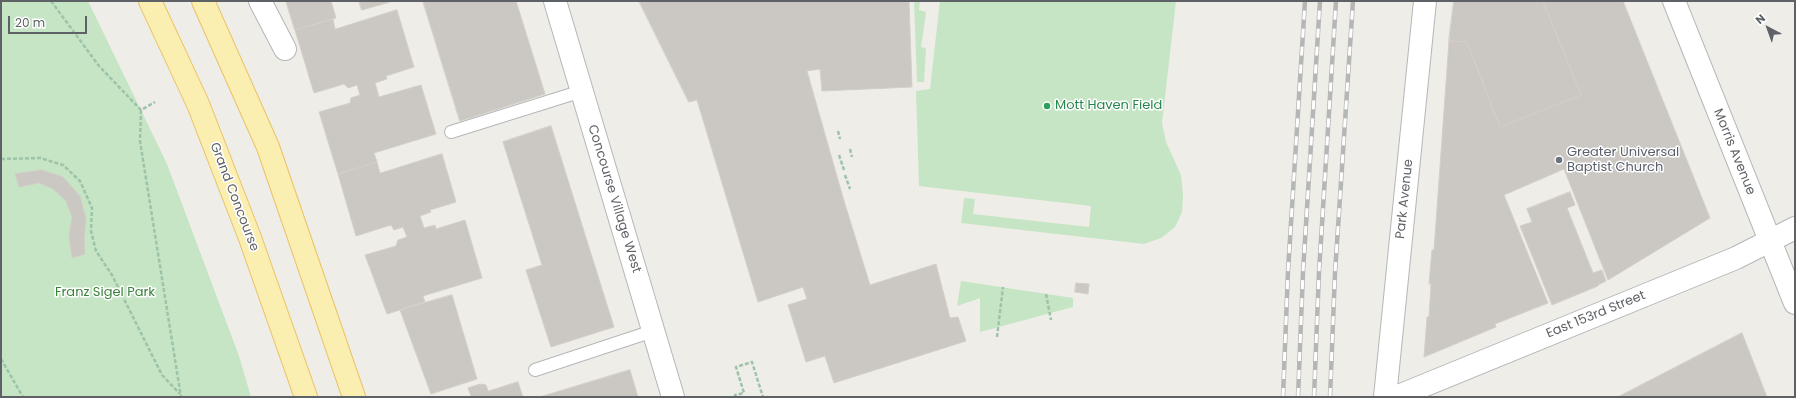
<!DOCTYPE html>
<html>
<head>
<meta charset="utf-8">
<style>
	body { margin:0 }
	#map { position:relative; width:1796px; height:398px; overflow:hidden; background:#efede7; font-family:Poppins,sans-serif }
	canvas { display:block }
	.frame { position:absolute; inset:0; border:2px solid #5e6266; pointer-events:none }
	.north { position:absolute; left:1748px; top:8px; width:40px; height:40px; -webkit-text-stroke:3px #fff; paint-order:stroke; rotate:319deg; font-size:11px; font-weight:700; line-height:16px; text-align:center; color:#5e6266 }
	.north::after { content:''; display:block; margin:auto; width:14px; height:18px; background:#5e6266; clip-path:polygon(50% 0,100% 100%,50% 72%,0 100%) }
	.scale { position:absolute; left:8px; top:16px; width:79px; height:18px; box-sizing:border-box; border:2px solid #5e6266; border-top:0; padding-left:5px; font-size:12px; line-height:14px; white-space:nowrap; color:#5e6266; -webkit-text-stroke:3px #fff; paint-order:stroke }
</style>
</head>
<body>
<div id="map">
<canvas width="1796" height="398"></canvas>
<div class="frame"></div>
<div class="north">N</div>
<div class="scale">20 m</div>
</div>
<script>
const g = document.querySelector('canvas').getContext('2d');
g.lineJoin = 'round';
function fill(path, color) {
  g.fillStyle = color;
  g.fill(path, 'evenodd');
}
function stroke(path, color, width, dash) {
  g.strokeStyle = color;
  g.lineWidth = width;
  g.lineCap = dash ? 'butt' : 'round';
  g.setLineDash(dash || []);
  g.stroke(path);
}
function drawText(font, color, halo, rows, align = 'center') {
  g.font = font + ' Poppins,sans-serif';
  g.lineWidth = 3;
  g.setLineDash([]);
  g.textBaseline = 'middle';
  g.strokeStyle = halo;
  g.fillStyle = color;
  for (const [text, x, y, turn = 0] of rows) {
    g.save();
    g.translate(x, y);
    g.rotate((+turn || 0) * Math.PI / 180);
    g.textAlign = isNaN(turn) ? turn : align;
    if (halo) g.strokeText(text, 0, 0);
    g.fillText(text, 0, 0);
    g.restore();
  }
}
fill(new Path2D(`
	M1,1H88L167,164L239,356L251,397H1Z
	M914,1H920L919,10L926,12L921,47L926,48L924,82H917Z
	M940,1H1176L1162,123L1166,142L1181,175L1183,195L1182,212L1175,227L1161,238L1144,244L961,223L964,198L975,199L973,214L1089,227L1091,206L919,186L916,91L930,89Z
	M961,281L1073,298V307L980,332V298L957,306Z`), '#c5e5c5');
const building = new Path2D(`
	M286,1H331L336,18L295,30Z
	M359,1H389L390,2L362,10Z
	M423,1H516L545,94L460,121Z
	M639,1H909L912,87L822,91L820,69L807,71L844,201L870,285L936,264L950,318L958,317L966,341L834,383L825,356L806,362L788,305L807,299L803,287L758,302L697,100L689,102Z
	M1454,1H1543L1581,95L1500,127L1467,42L1449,41Z
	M1543,1H1623L1710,218L1608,280L1564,169L1504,195L1548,303L1495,324L1496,327L1424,357L1427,317H1429L1431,284H1429L1432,250H1434L1449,41L1467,42L1500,127L1581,95Z
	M397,10L414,67L386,76L387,79L375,83L379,97L421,85L436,134L374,153L377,162L338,174L319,112L350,103L351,98L360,95L357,85L348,88L344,84L314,93L295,30L333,19L335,29Z
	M551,126L614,327L551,347L526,270L542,265L503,142Z
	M442,154L456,202L430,210L431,212L420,216L424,228L435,225L436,229L465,220L482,278L423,296L425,302L387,314L365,255L396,246L398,240L407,237L403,227L394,230L391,225L356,236L338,174L377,162L380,173Z
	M42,170L63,177L80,196L86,219L84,240L85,254L72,258L69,236L72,217L66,201L53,189L39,183L19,187L15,174Z
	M1570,192L1575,205L1567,208L1593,273L1602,270L1606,281L1598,285V286L1552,305L1520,226L1532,222L1527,209Z
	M1076,283L1089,284L1088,294L1075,292Z
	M452,295L477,379L431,394L400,310Z
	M1742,333L1767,397H1618Z
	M630,370L638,397H540Z
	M518,382L523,397H468L471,396L468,388L480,384L486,385L488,391Z`);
fill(building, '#cbc8c4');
stroke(building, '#d4cfc5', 1);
const lane = new Path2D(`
	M451,132L582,91
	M535,370L653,331`);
const street = new Path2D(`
	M260,1L285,49
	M555,1L673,397
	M1674,1L1795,303
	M1385,397L1425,1
	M1396,397L1736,258L1795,228`);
const primary = new Path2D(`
	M150,1L198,104L250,238L306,397
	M203,1L268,147L354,397`);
stroke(lane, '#b4b7ba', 14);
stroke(street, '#b4b7ba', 24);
stroke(primary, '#eac366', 24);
stroke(new Path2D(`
	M51,1L99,66L141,110L155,102
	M141,110L140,141L181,397
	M838,131L840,139
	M850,149L852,157
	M839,155L844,170
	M1,159L40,158L63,165L80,181L92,208L91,231L96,251L112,275L162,375L180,394
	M845,175L850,189
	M1046,294L1051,320
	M997,337L1003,287
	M1,359L23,397
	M736,397L735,395L744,393L736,367L752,362L763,397`), '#9dc3a8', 2.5, [4, 2]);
stroke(lane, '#fff', 12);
stroke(street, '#fff', 22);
stroke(primary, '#faeeb1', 22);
const rail = new Path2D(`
	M1283,397L1288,271L1305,1
	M1298,397L1303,272L1320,1
	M1314,397L1319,272L1336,1
	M1330,397L1335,273L1353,1`);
stroke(rail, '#b5b6b6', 4.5);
stroke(rail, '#fff', 3, [9]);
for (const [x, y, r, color] of [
	[1047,106,4,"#2e9e5b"],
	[1559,160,4,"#6b7280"]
]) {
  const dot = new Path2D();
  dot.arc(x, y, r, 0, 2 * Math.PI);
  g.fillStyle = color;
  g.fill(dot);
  stroke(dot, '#fff', 1.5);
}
drawText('13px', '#27864d', '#fff', [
	["Mott Haven Field",1055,106]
], 'left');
drawText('13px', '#5e6266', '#fff', [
	["Morris Avenue",1734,152,68],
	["Grand Concourse",234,197,69],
	["Concourse Village West",614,199,73],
	["Park Avenue",1405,199,-84],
	["East 153rd Street",1596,315,-22]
]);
drawText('13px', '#5b616d', '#fff', [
	["Greater Universal",1567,153],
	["Baptist Church",1567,168]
], 'left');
drawText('13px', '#3a813d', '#fff', [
	["Franz Sigel Park",105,293]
]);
</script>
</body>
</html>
